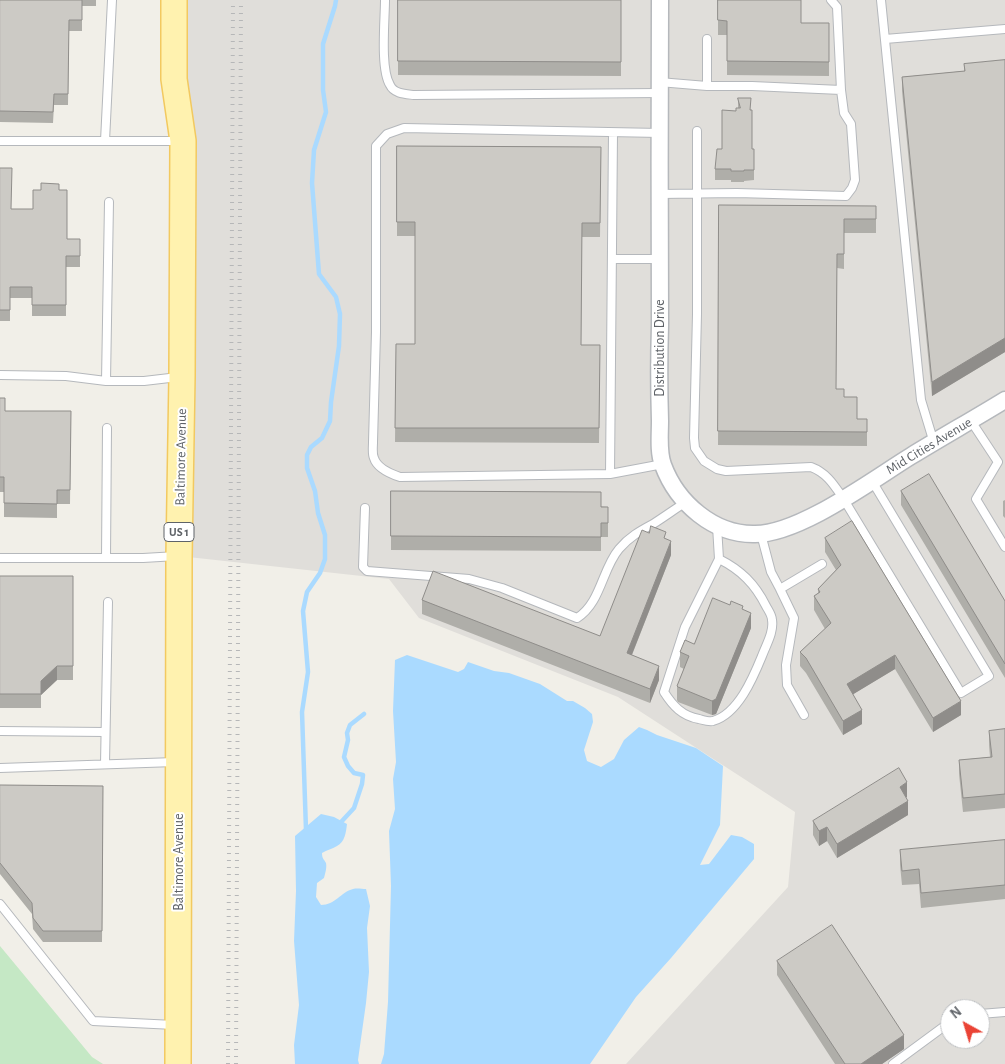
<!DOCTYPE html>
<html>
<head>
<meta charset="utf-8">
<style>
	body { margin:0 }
	#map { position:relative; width:1005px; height:1064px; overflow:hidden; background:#f1efe8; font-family:"Alegreya Sans",sans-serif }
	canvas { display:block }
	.north { position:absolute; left:940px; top:999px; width:50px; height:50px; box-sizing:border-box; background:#fff; border:1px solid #bfc1c3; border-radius:50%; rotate:321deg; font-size:14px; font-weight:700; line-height:20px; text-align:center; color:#5f6368 }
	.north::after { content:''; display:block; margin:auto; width:18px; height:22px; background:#ea4335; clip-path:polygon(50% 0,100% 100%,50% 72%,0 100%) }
</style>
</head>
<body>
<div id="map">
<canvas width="1005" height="1064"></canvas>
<div class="north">N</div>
</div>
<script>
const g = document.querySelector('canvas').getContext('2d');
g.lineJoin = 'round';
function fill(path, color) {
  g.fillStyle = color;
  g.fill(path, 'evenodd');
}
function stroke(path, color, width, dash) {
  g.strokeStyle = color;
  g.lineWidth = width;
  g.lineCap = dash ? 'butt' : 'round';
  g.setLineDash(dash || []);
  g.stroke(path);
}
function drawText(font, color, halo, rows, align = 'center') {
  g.font = font + ' "Alegreya Sans",sans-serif';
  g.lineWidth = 4;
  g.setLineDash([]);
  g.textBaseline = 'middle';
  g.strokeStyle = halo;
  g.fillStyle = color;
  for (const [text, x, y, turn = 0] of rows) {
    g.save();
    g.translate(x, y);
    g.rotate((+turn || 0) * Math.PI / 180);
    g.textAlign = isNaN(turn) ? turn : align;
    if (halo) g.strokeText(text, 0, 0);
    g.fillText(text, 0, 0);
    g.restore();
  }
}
fill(new Path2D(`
	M177,0H1005V1064H626L788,887L795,812L618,697L419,618L389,579L179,556ZM950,1009H980V1039H950Z`), '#e0deda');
fill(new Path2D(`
	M0,946L92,1057L103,1064H0Z`), '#c5e8c5');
fill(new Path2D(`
	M407,655L458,672L464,669L468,662L494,671L509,673L540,684L567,701H573L585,708L592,714L593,722L584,750L587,761L601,767L614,759L624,740L639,727L647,730L657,735L696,748L723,766L720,825L700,865L709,864L731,835L742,837L754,844V859L671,958L636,997L590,1064H381L384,1054L388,1002L391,886L389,831L395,809L393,779L396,762L393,711L395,660Z
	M321,814L334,817L347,824C346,832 345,842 337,846C332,849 327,850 322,853C322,859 324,859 326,863C327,868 325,874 324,878L317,883L316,897L321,905C335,905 341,892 353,889C357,888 362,889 366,889L370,906L367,928L369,972L366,1003L358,1060L359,1064H295L294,1045L299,1005L294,941L296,891L295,836Z`), '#aadaff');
stroke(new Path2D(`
	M342,821L354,808L362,784L363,775L354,773L348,766L344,757L348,740L347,733L350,725L364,714
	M306,830L302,712L308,672L303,611L307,592L320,573L325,559V535L318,513L315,491L307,468V455L311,447L322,438L330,421L331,402L339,346L340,314L336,297L319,274L312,183L314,150L326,112L323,90V44L335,6L336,0`), '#aadaff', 4.5);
const service = new Path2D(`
	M385,0C385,20 380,69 390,85C394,94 406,94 414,95L659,93
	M881,0L921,400L934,443
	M885,39L1005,29
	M659,82L707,86V39
	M707,86H752L841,90
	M697,131V314L694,438L695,448L704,461L717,469L726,471L811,467C827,473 834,485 843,498L961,693L989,676L872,481
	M660,133L404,128L387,134L376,146V332L373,442C373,447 372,454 374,458C377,468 391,474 400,477L610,474L663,464
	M0,141H180
	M105,141L112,0
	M660,194L737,193L846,196L852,188L855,180L851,124L844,113L841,90L837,7L831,0
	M612,259H660
	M0,375L66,376L106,381H144L178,377
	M106,381L109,202
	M971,421L998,462L976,499L1005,547
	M610,474L613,133
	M365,508L363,567L367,571L469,579L502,588L577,618C601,603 602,569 619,549C629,537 640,531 653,524C664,517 675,509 686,502
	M717,526L719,559
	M761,534L771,572L780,589L822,564
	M0,558H143L177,556
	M106,558L107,428
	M719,559C741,570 755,584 766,606C768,610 772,615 772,620C774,632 766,645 762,656C753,678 738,714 713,721C709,722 703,720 699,719C682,716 673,706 664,692L685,627Z
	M780,589L794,618L786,665L787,685L804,715
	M0,731L105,732
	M105,764L108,602
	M0,768L175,762
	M0,904L93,1021L174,1025
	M980,1014L1005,1012
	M893,1064L950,1022`);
const minor = new Path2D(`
	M660,0C659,108 660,217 660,325C659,357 659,389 660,421C660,435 658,452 663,465C677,503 714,535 755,534C800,534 872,480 911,456C942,437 974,419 1005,400`);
const primary = new Path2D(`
	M174,0V79L183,141L182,376L179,556L178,1064`);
stroke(service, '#b5b8bc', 10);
stroke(minor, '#b5b8bc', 19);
stroke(primary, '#f2c960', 28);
stroke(service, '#fff', 8);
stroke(minor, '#fff', 16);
stroke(primary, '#fff2af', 25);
stroke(new Path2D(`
	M228,1064L233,0
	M236,1064L241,0`), '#b6b7b8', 4, [1, 6]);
fill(new Path2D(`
	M0,0H96V6H82V31H69L68,105H54L53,123L0,122Z
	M398,0H621V76L398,75Z
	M718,0L801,23H829V76L727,75V35H718Z
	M1005,60V352L932,396L902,91V77L964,71V64Z
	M738,98L751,110L752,149H754V180L744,181V182H731V180H715V169L722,149L736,111L738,108Z
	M397,146L601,147L600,237H582L581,345H600L599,443L395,442L396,344H415V236H397Z
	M0,168L11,209H33L59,190L67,239H80V267H66V316H32V298H10V321H0Z
	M719,205L876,206V233H844V269L837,268L836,389L844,397L857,419H867V446L718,445Z
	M0,398L5,411H71L70,504H57V518L4,517V492H0Z
	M391,491L608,507V537H601V551L391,550Z
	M901,491L1005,601V678L901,505Z
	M1005,500V518L1003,516V501Z
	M825,538L961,715L933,732L895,669L853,694L862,724L843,735L806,673L800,666V652L825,629L814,610V596L818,593V589L836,570L825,552Z
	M666,539L671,555L632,655L659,680L650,703L422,614V600L600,636Z
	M0,576H73V680H57L41,695V708H0Z
	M743,610L751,628L716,714L712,715L678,702L677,700V686L684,669L680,667V652L694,644Z
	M1005,729V808L963,812L959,774V760L990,757L989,745V731Z
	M0,785L103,786L102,942H43L33,929L32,914L0,874Z
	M906,797L908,815L837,858L827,841L819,846L813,835V821L907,797Z
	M1005,840V899L921,908L919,884L902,885L900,865V850Z
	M777,961L904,1049L882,1064H835L777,975Z`), '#afaea9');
fill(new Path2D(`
	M1005,338V352L932,396V382Z
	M671,541V555L627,667V653Z
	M751,613V628L716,714L712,715V701Z
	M895,655V669L847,698V684Z
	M57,666V680L41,695V681Z
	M659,666V680L650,703V689Z
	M961,701V715L933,732V718Z
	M862,710V724L843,735V721Z
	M907,782V797L900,801V787Z
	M908,801V815L837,858V844Z
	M827,827V841L819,846V831Z
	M904,1035V1049L882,1064H861Z`), '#8f8d8a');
const building = new Path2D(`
	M0,0H82V20H69L68,94H54L53,112L0,111Z
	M398,0H621V62L398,61Z
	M718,0H801V23H829V62L727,61V21L718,20Z
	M1005,60V338L932,382L902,77L965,71L964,64Z
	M738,98H751L750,110H752V149H754V170H744V171H731V169H715L717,149H722V110L736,111V108H740Z
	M397,146L601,147L600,223H582L581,345H600L599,428H395L396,344H415V222H397Z
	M0,168H12L11,209H33V190H41V183L59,184V190H67V239H80V256H66V305H32V287H10V310H0Z
	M719,205L876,206V219H844V254H837L836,389H844V397H857V419H867V432L718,431Z
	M0,398H5V411H71L70,490H57V504L4,503V477H0Z
	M929,474L1005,601V664L901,491Z
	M391,491L601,492V507H608V523H601V537L391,536Z
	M852,521L961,701L933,718L895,655L847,684L862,710L843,721L806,658L800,652L831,623L814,596L820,592L818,589L841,565L825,538Z
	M651,526L666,532L664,538L671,541L627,653L659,666L650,689L422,600L433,571L600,636L642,530L649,533Z
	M0,576H73V666H57L41,681V694H0Z
	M713,598L730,605L731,601L743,606L742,609L751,613L716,699L712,701L678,687L677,686L689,656L680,652L685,640L694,644Z
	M1005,729V794L963,798L959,760L992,757L989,731Z
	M899,768L907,782L900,787L908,801L837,844L827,827L819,831L813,821Z
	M0,785L103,786L102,931H43L33,918L32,903L0,863Z
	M1005,840V885L921,893L919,869L902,871L900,850Z
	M832,925L904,1035L861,1064H845L777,961Z`);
fill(building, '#cccac5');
stroke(building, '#8f8d8a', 1);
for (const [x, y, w] of [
	[179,532,30]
]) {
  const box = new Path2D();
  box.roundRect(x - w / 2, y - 9.5, w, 19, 4);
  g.fillStyle = '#fff';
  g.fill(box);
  stroke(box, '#5f6368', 1);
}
drawText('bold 12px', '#5f6368', null, [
	["US 1",179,532]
]);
drawText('14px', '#5f6368', '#fff', [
	["Distribution Drive",660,348,-90],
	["Mid Cities Avenue",929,446,-31],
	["Baltimore Avenue",181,457,-89],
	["Baltimore Avenue",179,862,-90]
]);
</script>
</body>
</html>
